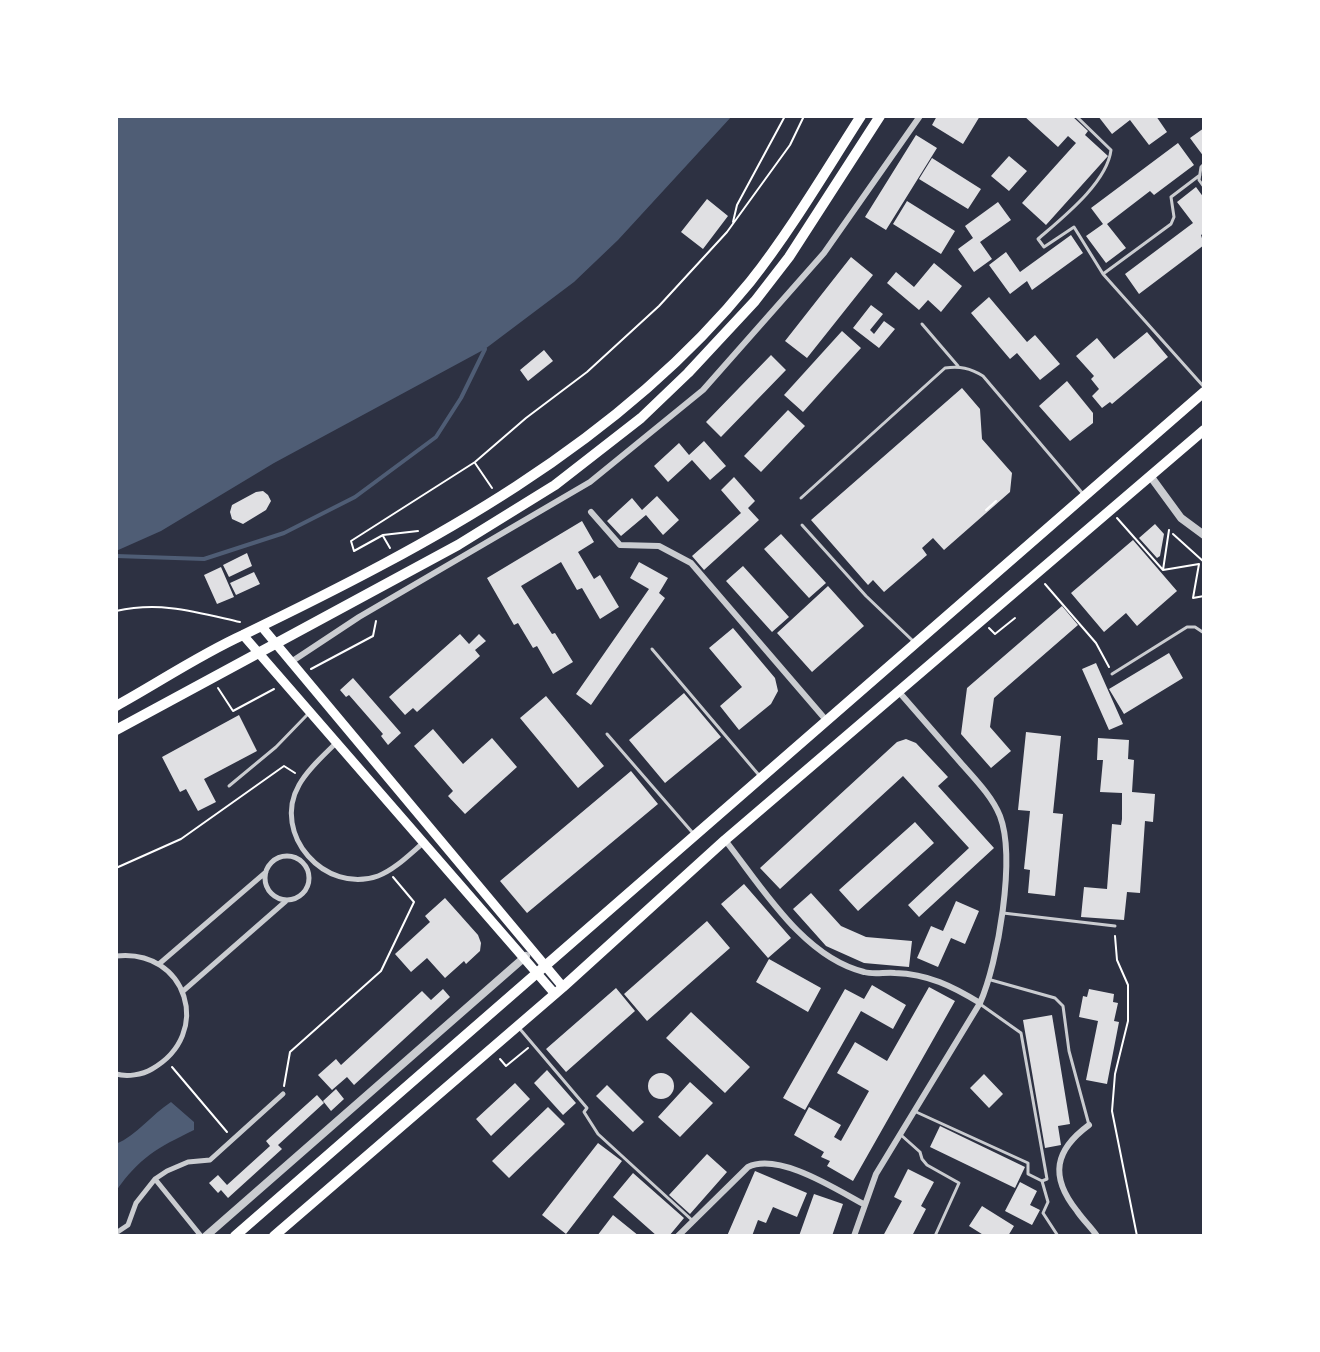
<!DOCTYPE html>
<html>
<head>
<meta charset="utf-8">
<style>
	body { margin:0 }
	#map { position:relative; width:1320px; height:1352px; overflow:hidden; background:#2d3142; font-family:"DejaVu Sans",sans-serif }
	canvas { display:block }
	.frame { position:absolute; inset:0; border:118px solid #fff; pointer-events:none }
</style>
</head>
<body>
<div id="map">
<canvas width="1320" height="1352"></canvas>
<div class="frame"></div>
</div>
<script>
const g = document.querySelector('canvas').getContext('2d');
g.lineJoin = 'round';
function fill(path, color) {
  g.fillStyle = color;
  g.fill(path, 'evenodd');
}
function stroke(path, color, width, dash) {
  g.strokeStyle = color;
  g.lineWidth = width;
  g.lineCap = dash ? 'butt' : 'round';
  g.setLineDash(dash || []);
  g.stroke(path);
}
fill(new Path2D(`
	M116,116H732L618,240L574,282L485,349L274,463L161,531L116,551Z
	M171,1102L194,1122V1130C157,1148 140,1157 116,1191V1144C137,1135 151,1115 171,1102Z`), '#4f5d75');
stroke(new Path2D(`
	M116,556L204,559L284,533L355,497L436,437L461,398L485,349`), '#4f5d75', 4);
fill(new Path2D(`
	M937,116H980L963,144L932,125Z
	M1024,116H1072L1088,131L1085,135L1108,156L1046,225L1022,203L1076,143L1068,136L1058,147Z
	M1098,116H1156L1167,132L1149,145L1130,120L1112,134Z
	M1204,128V157L1190,138Z
	M916,135L937,148L886,230L865,217Z
	M1178,143L1194,165L1154,195L1150,191L1107,224L1126,248L1106,263L1086,236L1103,224L1091,208Z
	M1009,156L1027,171L1009,191L991,176Z
	M932,158L981,189L968,209L919,179Z
	M1196,187L1204,198V233L1201,235L1204,245L1139,294L1125,274L1193,223L1177,202Z
	M707,199L728,216L703,249L681,232Z
	M907,201L955,231L941,254L893,224Z
	M998,202L1011,220L980,242L992,259L974,272L958,249L973,238L965,226Z
	M1071,235L1083,253L1032,290L1027,281L1010,294L989,265L1006,252L1020,272Z
	M851,257L873,275L807,358L785,341Z
	M934,263L962,286L941,312L928,300L919,310L887,283L896,272L914,287Z
	M989,297L1027,342L1035,335L1060,364L1040,380L1017,353L1010,359L971,313Z
	M871,305L883,314L870,330L874,334L884,321L895,329L879,348L853,328Z
	M842,331L861,348L803,412L784,395Z
	M1147,332L1168,357L1112,404L1110,402L1102,408L1092,396L1099,389L1091,379L1094,376L1076,356L1097,338L1114,359Z
	M544,350L553,361L528,381L520,370Z
	M771,355L786,370L721,437L706,422Z
	M1067,381L1093,413V423L1070,441L1039,406Z
	M962,388L980,409L982,439L1012,473L1010,492L944,550L933,538L922,548L927,555L884,592L873,580L868,585L811,520Z
	M788,410L805,426L761,472L744,456Z
	M704,441L726,466L710,480L692,460L668,482L654,466L679,443L689,455Z
	M734,477L755,501L748,508L759,520L704,570L692,556L741,513L721,490Z
	M263,491L268,495L271,501L266,510L243,524L232,519L230,512L232,505L256,492Z
	M657,496L679,520L663,535L646,515L621,536L607,521L632,498L642,510Z
	M582,521L594,542L578,552L594,579L600,575L619,607L600,619L582,588L577,590L561,562L521,586L552,634L555,633L573,662L553,674L537,646L533,648L518,623L514,625L487,578Z
	M1155,524L1164,534L1160,556L1157,558L1139,538Z
	M781,534L826,583L809,598L764,549Z
	M1133,540L1177,591L1137,626L1126,613L1104,632L1071,593Z
	M247,553L252,566L229,577L223,565Z
	M639,562L668,578L659,593L665,598L591,705L576,694L649,589L630,578Z
	M743,566L789,617L772,632L726,581Z
	M221,567L234,597L217,604L204,575Z
	M254,572L260,584L236,595L230,583Z
	M828,586L864,626L812,672L777,633Z
	M1062,606L1078,625L994,698L990,727L1011,751L991,768L961,734L967,688Z
	M733,628L775,678L778,691L771,704L739,730L720,706L742,687L709,648Z
	M460,634L469,644L479,634L486,641L475,650L480,656L417,712L413,708L405,715L389,697Z
	M1169,653L1183,678L1124,714L1109,689Z
	M1096,663L1123,724L1109,730L1082,669Z
	M353,678L401,733L388,745L381,736L383,734L349,695L346,697L340,690Z
	M684,693L721,737L665,783L629,740Z
	M546,696L604,766L578,788L520,718Z
	M239,715L257,751L204,779L216,802L198,811L186,789L180,792L162,757Z
	M433,729L463,764L492,738L517,767L465,814L448,796L453,791L414,746Z
	M1026,732L1061,736L1053,813L1063,814L1055,896L1028,893L1030,870L1024,869L1030,811L1018,810Z
	M1098,738L1129,740L1128,759L1134,760L1132,792L1155,794L1153,822L1145,821L1140,893L1127,892L1124,920L1081,917L1084,887L1107,889L1112,824L1121,825L1122,819V793L1100,792L1103,760H1097Z
	M906,739L916,743L948,777L938,786L994,848L919,917L908,905L969,848L903,776L780,889L760,868L897,742Z
	M631,771L658,804L527,913L500,881Z
	M915,822L934,843L858,911L839,890Z
	M744,884L791,938L768,958L721,904Z
	M811,893L841,926L866,937L912,941L909,967L864,963L826,946L793,909Z
	M445,898L478,935L481,943L480,951L466,964L464,961L445,978L427,958L411,972L395,954L430,922L425,916Z
	M956,901L979,911L965,944L951,938L938,967L917,958L931,926L943,931Z
	M707,921L730,948L647,1021L624,994Z
	M769,959L821,988L808,1012L756,982Z
	M872,985L906,1005L893,1029L861,1011L805,1110L783,1098L845,989L864,999Z
	M929,987L955,1001L853,1181L827,1166L830,1161L821,1157L824,1152L794,1135L809,1107L841,1125L834,1137L841,1141L869,1091L837,1073L855,1042L887,1061Z
	M616,988L635,1011L566,1072L546,1049Z
	M443,989L450,997L354,1085L347,1077L332,1090L318,1075L336,1059L341,1065L422,991L431,1000Z
	M1089,989L1114,994L1113,1002L1118,1003L1114,1021L1119,1022L1107,1084L1086,1080L1098,1021L1079,1017L1083,996L1087,997Z
	M691,1012L750,1067L725,1093L666,1038Z
	M1052,1015L1070,1124L1058,1126L1061,1145L1045,1148L1023,1020Z
	M547,1070L576,1103L563,1115L534,1083Z
	M648 1086a13 13 0 1 1 26 0a13 13 0 1 1-26 0Z
	M984,1074L1003,1094L989,1108L970,1088Z
	M690,1082L713,1103L680,1137L658,1117Z
	M515,1083L530,1099L491,1136L476,1119Z
	M607,1085L644,1122L633,1132L596,1096Z
	M336,1089L344,1099L331,1111L323,1101Z
	M317,1095L324,1103L278,1145L282,1149L228,1198L221,1190L218,1193L209,1183L218,1175L227,1185L270,1146L266,1141Z
	M548,1107L565,1124L509,1178L492,1161Z
	M940,1126L1025,1167L1015,1188L930,1147Z
	M598,1143L622,1161L566,1234L542,1215Z
	M707,1154L727,1172L690,1214L669,1195Z
	M908,1169L934,1182L921,1206L926,1209L912,1236H883L902,1201L894,1197Z
	M755,1171L807,1193L797,1217L773,1207L766,1223L758,1220L752,1236H727Z
	M633,1173L684,1218L669,1236H657L613,1197Z
	M1020,1182L1037,1191L1030,1205L1040,1210L1032,1225L1005,1211Z
	M814,1194L843,1204L832,1236H799Z
	M982,1206L1014,1226L1008,1236H985L969,1226Z
	M613,1215L639,1236H597Z`), '#e0e0e3');
stroke(new Path2D(`
	M733,222L737,205L785,116
	M1203,363L1204,362
	M475,463L492,488
	M986,510L996,501
	M1117,518L1163,570
	M1169,530L1163,570L1199,564L1193,598L1204,596
	M418,531L383,535L354,551L351,541L475,462L526,418L587,372L659,306L727,232L790,145L804,116
	M1173,534L1204,562
	M383,536L390,548
	M1045,584L1096,643L1109,667
	M116,611C161,601 196,612 240,622
	M989,628L995,634L1015,618
	M311,669L373,636L376,621
	M218,688L233,711L274,689
	M116,868L181,839L284,766L295,773
	M1115,936L1117,960L1128,985V1021L1115,1074L1112,1111L1137,1236
	M500,1059L506,1066L528,1048
	M172,1067L227,1132
	M284,1086L290,1052L381,971L414,902L393,877`), '#fff', 2);
stroke(new Path2D(`
	M1076,116L1111,150C1107,183 1062,218 1038,239L1044,247L1074,227L1103,274L1171,224L1174,217L1171,197L1200,175
	M1204,164L1201,167L1199,180L1204,187
	M1103,274L1204,387
	M922,324L958,366
	M801,498L945,368C960,366 970,368 983,376L1084,495
	M802,525L866,596L912,640
	M652,649L758,774
	M1112,674L1187,627H1195L1204,633
	M607,734L692,832
	M229,786L276,747L307,715
	M1003,913L1115,926
	M991,980L1055,998L1063,1006L1069,1051L1089,1125
	M980,1004L1021,1033L1047,1179L1042,1181
	M520,1029L587,1108L584,1112L598,1134L693,1221
	M914,1111L1028,1163V1174L1042,1181L1048,1202L1043,1213L1058,1236
	M901,1135L920,1152L922,1159L927,1165L959,1183L935,1236`), '#caccd0', 3);
stroke(new Path2D(`
	M336,743C323,756 308,769 299,785C271,834 325,895 378,876C394,870 409,855 423,843
	M265 878a22 22 0 1 1 44 0a22 22 0 1 1-44 0Z
	M116,956C187,948 214,1034 152,1069C142,1075 127,1077 116,1074
	M159,964L266,872
	M182,992L286,901
	M155,1179L201,1236
	M116,1233L128,1225L136,1203L155,1179L167,1171L188,1162L210,1160L283,1094`), '#caccd0', 5);
stroke(new Path2D(`
	M591,512L620,545L659,546L691,563L826,720
	M291,662L359,617L590,482L703,390L824,253L920,116
	M725,840C762,887 803,957 864,972C874,975 885,972 895,973C928,974 952,986 980,1003
	M1089,1125C1055,1150 1049,1176 1077,1211C1083,1220 1091,1227 1097,1236
	M678,1236L748,1167C779,1152 837,1190 865,1205
	M854,1236L876,1174L980,1003C998,963 1016,858 1000,816C992,796 974,778 960,762C940,739 920,716 899,692`), '#caccd0', 6);
stroke(new Path2D(`
	M1151,477L1181,518L1204,535
	M206,1236L526,956`), '#caccd0', 8);
stroke(new Path2D(`
	M262,627L563,987
	M243,635L555,994`), '#fff', 9);
stroke(new Path2D(`
	M235,1236L1204,392
	M274,1236L563,987L725,840L1204,430`), '#fff', 10);
stroke(new Path2D(`
	M116,706C158,683 199,655 243,635C429,545 617,446 750,282C791,230 825,172 861,116
	M116,730L458,545L555,485L641,418L688,373L755,301L789,257L880,116`), '#fff', 10);
</script>
</body>
</html>
